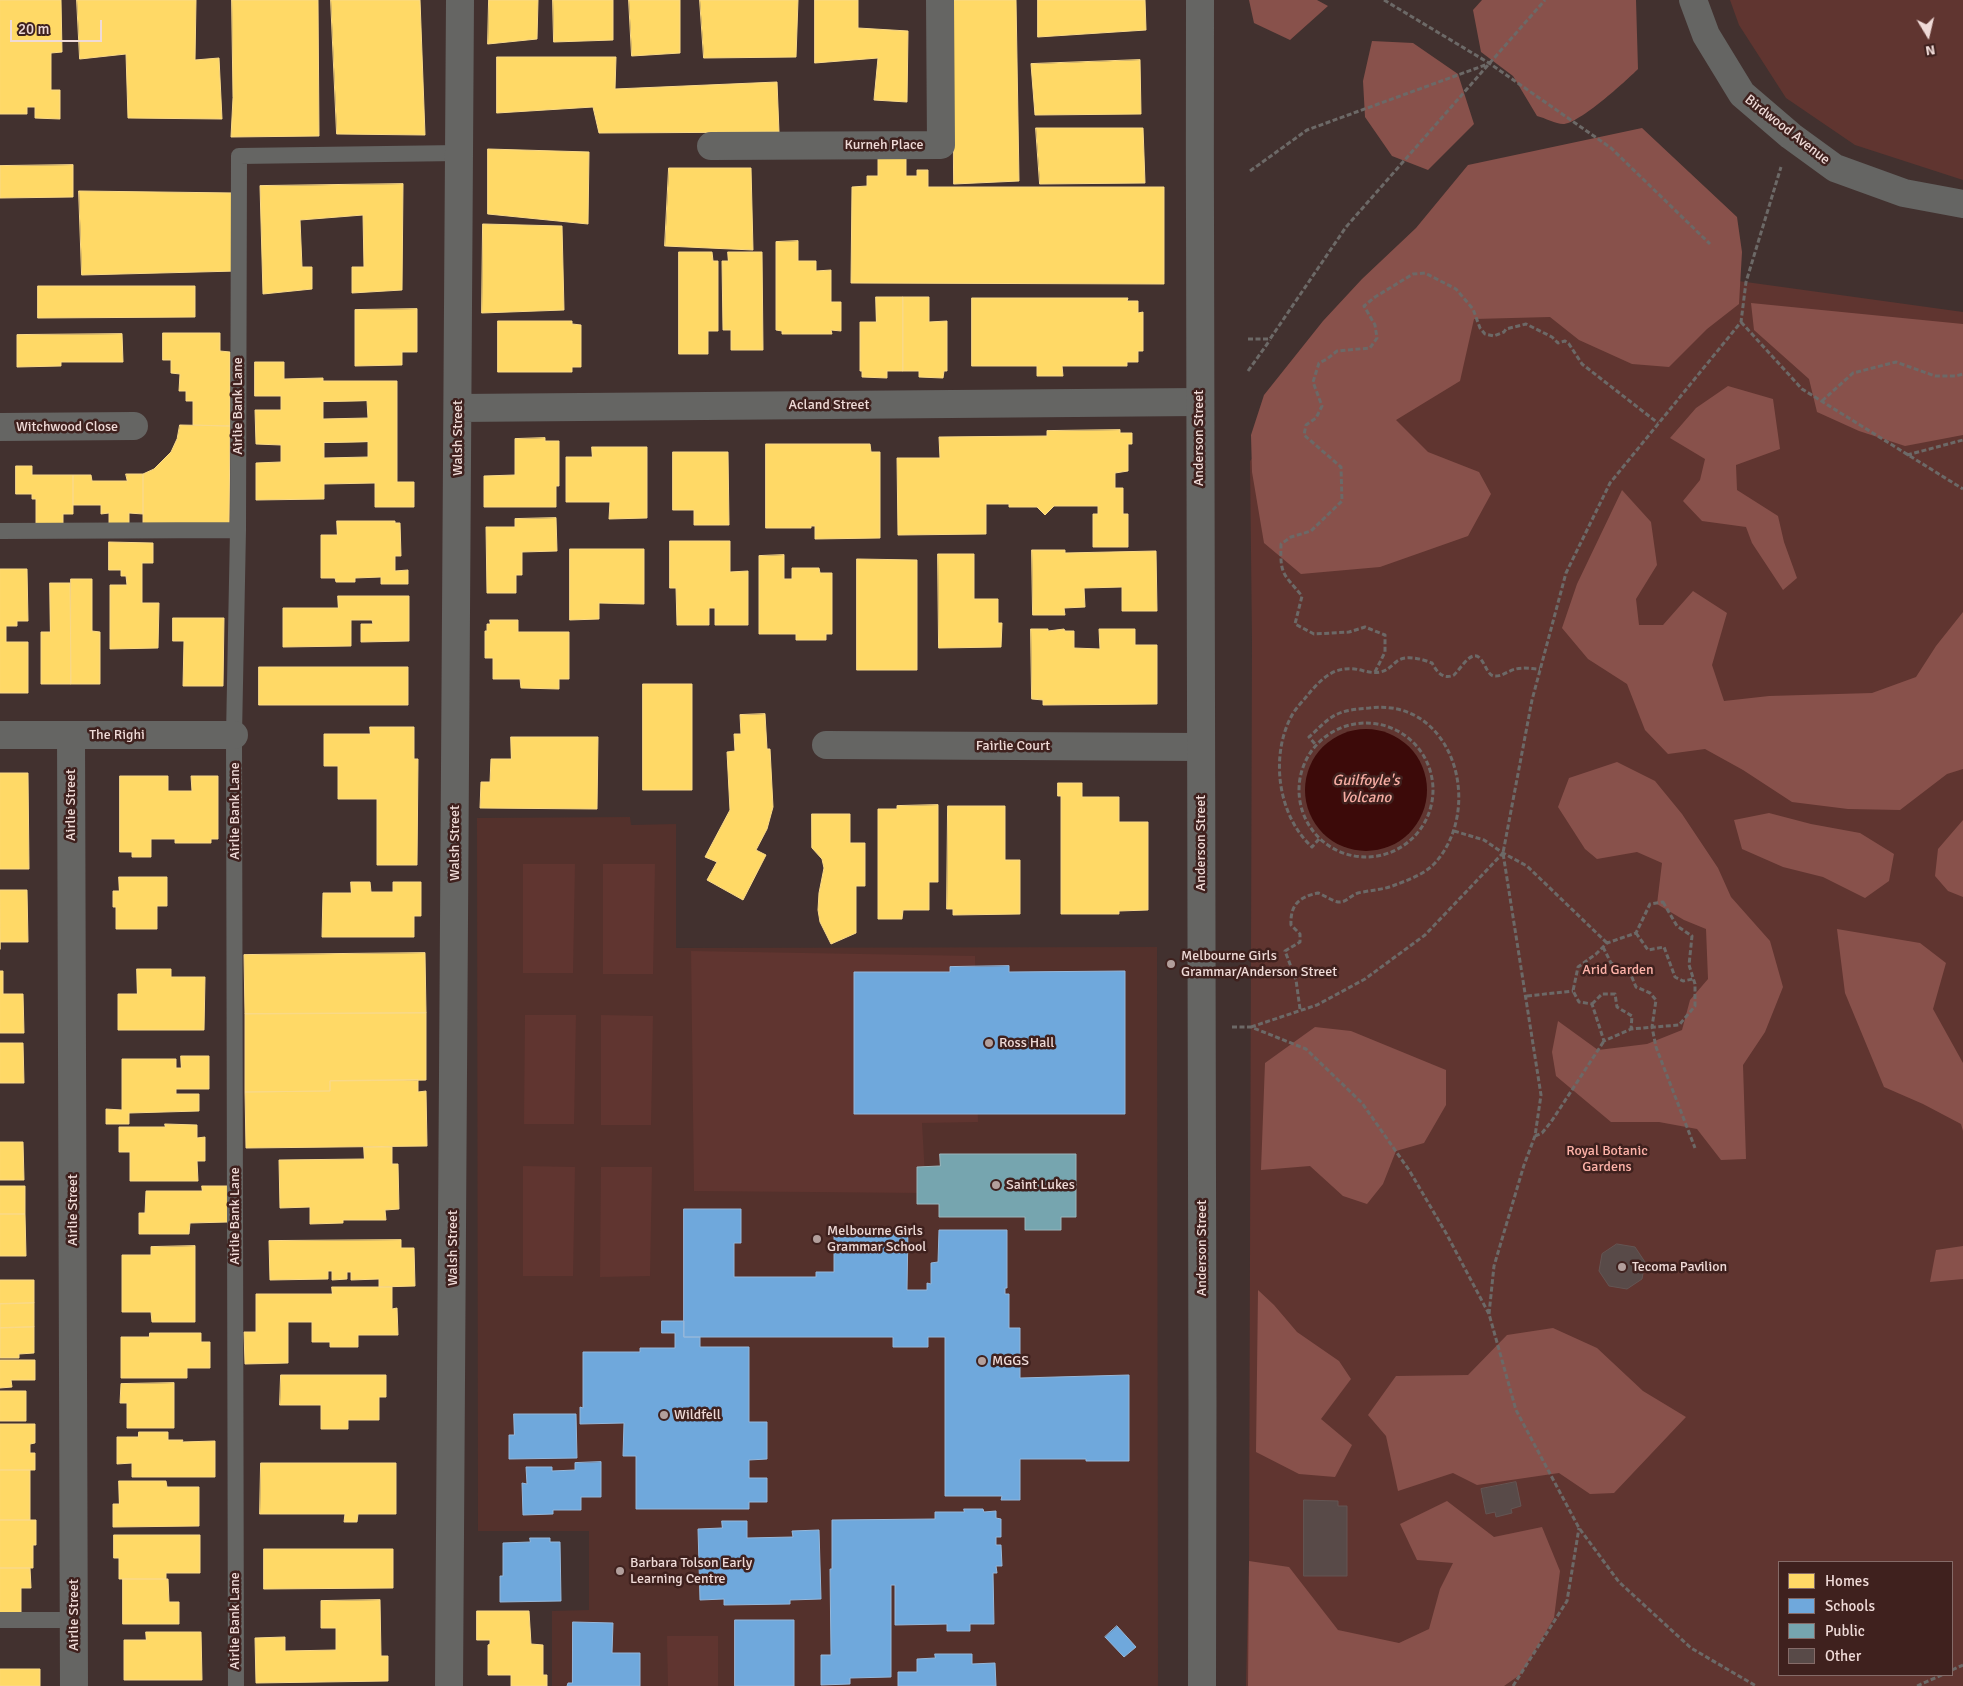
<!DOCTYPE html>
<html>
<head>
<meta charset="utf-8">
<style>
	body { margin:0 }
	#map { position:relative; width:1963px; height:1686px; overflow:hidden; background:#42312f; font-family:Signika,sans-serif }
	canvas { display:block }
	.legend { position:absolute; left:1778px; top:1561px; width:175px; height:115px; box-sizing:border-box; background:#3f211e; border:1px solid #856b68; margin:0; padding:6px 9px; list-style:none; font-size:15px; color:#efdad7 }
	.legend li { display:flex; align-items:center; gap:10px; height:25px }
	.legend b { width:25px; border:1px solid #856b68 }
	.north { position:absolute; left:1903px; top:10px; width:50px; height:50px; -webkit-text-stroke:4px #3f211e; paint-order:stroke; rotate:171deg; font-size:14px; font-weight:700; line-height:20px; text-align:center; color:#efdad7 }
	.north::after { content:''; display:block; margin:auto; width:18px; height:22px; background:#efdad7; clip-path:polygon(50% 0,100% 100%,50% 72%,0 100%) }
	.scale { position:absolute; left:10px; top:20px; width:92px; height:22px; box-sizing:border-box; border:2px solid #efdad7; border-top:0; padding-left:6px; font-size:15px; line-height:18px; white-space:nowrap; color:#efdad7; -webkit-text-stroke:4px #3f211e; paint-order:stroke }
</style>
</head>
<body>
<div id="map">
<canvas width="1963" height="1686"></canvas>
<ul class="legend">
<li><b style="height:14px;background:#ffd966"></b>Homes</li>
<li><b style="height:14px;background:#6fa8dc"></b>Schools</li>
<li><b style="height:14px;background:#76a5af"></b>Public</li>
<li><b style="height:14px;background:#584a48"></b>Other</li>
</ul>
<div class="north">N</div>
<div class="scale">20 m</div>
</div>
<script>
const g = document.querySelector('canvas').getContext('2d');
g.lineJoin = 'round';
function fill(path, color) {
  g.fillStyle = color;
  g.fill(path, 'evenodd');
}
function stroke(path, color, width, dash) {
  g.strokeStyle = color;
  g.lineWidth = width;
  g.lineCap = dash ? 'butt' : 'round';
  g.setLineDash(dash || []);
  g.stroke(path);
}
function drawText(font, color, halo, rows, align = 'center') {
  g.font = font + ' Signika,sans-serif';
  g.lineWidth = 5;
  g.setLineDash([]);
  g.textBaseline = 'middle';
  g.strokeStyle = halo;
  g.fillStyle = color;
  for (const [text, x, y, turn = 0] of rows) {
    g.save();
    g.translate(x, y);
    g.rotate((+turn || 0) * Math.PI / 180);
    g.textAlign = isNaN(turn) ? turn : align;
    if (halo) g.strokeText(text, 0, 0);
    g.fillText(text, 0, 0);
    g.restore();
  }
}
fill(new Path2D(`
	M630,817L631,825L676,824V948L1157,947L1158,1686H552V1611L589,1610V1531H478L477,818Z`), '#54312c');
fill(new Path2D(`
	M1730,0H1963V180L1855,145L1786,98L1739,25Z
	M1535,256L1746,282L1963,312V1686H1246L1249,1561L1252,641L1250,461L1384,301ZM1779,1562H1952V1675H1779Z
	M523,864H575L573,973H523Z
	M603,864H655L653,974H603Z
	M691,951L975,956L978,1122L922,1123L926,1193L694,1191Z
	M525,1015H576L574,1124H524Z
	M601,1015L653,1016L651,1125H601Z
	M523,1166L575,1167L573,1276H523Z
	M601,1167H652L650,1276L600,1277Z
	M667,1636H718V1686H668Z`), '#603530');
fill(new Path2D(`
	M1249,0H1317L1328,6L1290,40L1254,23Z
	M1482,0H1636L1638,69C1626,81 1579,124 1563,124C1556,124 1545,118 1537,116L1513,76L1481,52L1473,10Z
	M1372,41L1413,43L1458,74L1474,124L1428,170L1392,156L1365,117L1363,81Z
	M1642,128L1737,217L1742,252L1739,304L1707,329L1669,367L1632,364L1579,340L1550,317L1474,319L1460,381L1396,420L1428,452L1479,472L1491,494L1468,536L1380,567L1301,574L1264,543L1252,472L1251,435L1264,395L1323,321L1362,279L1416,228L1468,165Z
	M1751,303L1963,324V435L1905,446L1859,431L1817,412L1809,379L1754,330Z
	M1728,386L1773,399L1780,449L1736,465L1737,490L1778,516L1784,542L1797,578L1783,590L1752,543L1746,527L1702,521L1683,501L1700,480L1705,459L1670,438L1696,408Z
	M1622,490L1651,522L1657,565L1636,599L1639,625H1663L1693,591L1727,613L1712,665L1724,701L1769,696L1872,693L1916,677L1936,646L1963,612V769L1947,774L1900,810L1848,809L1792,802L1743,770L1705,749L1668,754L1645,730L1627,684L1588,659L1562,628L1577,584Z
	M1617,762L1655,781L1682,814L1718,868L1731,897L1770,941L1783,987L1765,1032L1743,1065L1746,1159L1721,1160L1697,1129L1659,1122H1611L1556,1076L1552,1052L1558,1021L1598,1050L1647,1044L1682,1030L1690,1000L1708,979L1706,929L1684,920L1657,904L1662,863L1637,852L1597,859L1585,849L1558,807L1569,778Z
	M1769,813L1811,824L1860,833L1894,854L1889,881L1865,898L1823,877L1783,867L1742,849L1734,820Z
	M1963,820V897L1948,891L1935,876L1938,849Z
	M1837,929L1920,943L1946,963L1933,1009L1963,1063V1131L1961,1124L1923,1104L1884,1087L1845,993Z
	M1315,1027L1351,1031L1446,1070V1105L1424,1143L1396,1151L1383,1184L1367,1204L1343,1196L1310,1166L1261,1170L1265,1063Z
	M1963,1246V1279L1930,1282L1936,1250Z
	M1258,1290L1274,1305L1297,1332L1339,1361L1351,1379L1321,1419L1352,1445L1335,1477L1299,1474L1256,1452Z
	M1553,1328L1597,1348L1643,1391L1686,1417L1614,1493L1590,1494L1559,1473L1477,1485L1453,1473L1398,1491L1386,1436L1368,1415L1396,1376L1468,1375L1507,1335Z
	M1447,1501L1494,1537L1542,1527L1560,1571L1554,1618L1521,1674L1504,1686H1248L1249,1561L1289,1567L1338,1630L1399,1643L1429,1629L1440,1589L1453,1563L1417,1560L1400,1524Z`), '#88514b');
fill(new Path2D(`
	M1305 790a61 61 0 1 1 122 0a61 61 0 1 1-122 0Z`), '#3c0a09');
const homes = new Path2D(`
	M0,0H61L62,52L51,53V90H60V119L35,118V107H27V114H0Z
	M77,0H196L195,60L219,58L222,119L128,118L126,54L80,59Z
	M232,0H318L319,136L231,137L233,98Z
	M331,0H420L425,135L337,134Z
	M489,0H538L537,39L488,44Z
	M553,0H613V40L554,42Z
	M629,0H680V53L632,56Z
	M700,0H798L796,57L704,58Z
	M815,0H858V28L908,31L907,102L874,100L878,58L815,63Z
	M953,0H1016L1019,181L954,184Z
	M1038,0H1145L1146,30L1038,37Z
	M497,57H616L615,89L777,82L779,132L599,133L593,107L497,113Z
	M1140,60L1141,114L1035,115L1031,64Z
	M1036,128H1143L1145,183L1040,184Z
	M488,149L589,152L588,224L488,214Z
	M906,157V176H917V170H928V187H1164V284L851,283L852,187L867,186V176H878V158Z
	M73,165V197L0,198V166Z
	M669,168H751L753,250L665,246Z
	M403,184L402,290L352,293V267H364L363,215L300,220L302,267H312V289L263,294L260,186Z
	M79,191L235,193L237,271L82,275Z
	M483,224L562,226L564,310L482,313Z
	M798,241V261H816V271L831,270V302H841V331L831,330L832,334H782V331L776,330V242Z
	M679,252H712L713,261H718V331H708V354H679Z
	M728,252H762L763,350H731V330H723L722,261H728Z
	M38,286H195V317L38,318Z
	M876,297H903V371H887V378L862,377V371H860V322H876Z
	M903,297H929V322L947,321V371H944L943,378L919,377V371H903Z
	M972,298H1128L1127,301H1138V313L1143,312V351H1138V362H1127V366H1062L1063,376H1037V366H972Z
	M417,309V352H402V365L355,366V310Z
	M498,321H572V324L581,325V367H572V372H498Z
	M163,333H220V351L230,352V426L193,425V401H186V391H179L180,374L171,373V360H163Z
	M122,334L123,362H61V366L17,367V335Z
	M255,362H284V379L323,378V381H397V482H414V507H375V483L324,484V499L256,500V463L281,462V445L256,444L255,410H281V396H255ZM367,401L368,418L323,419V402ZM368,442V457L324,458V443Z
	M180,425L230,426L229,524H143V474L154,469L171,452L177,439Z
	M1120,430V433H1132V444H1128V471L1115,473V488H1123V514H1128V547H1093V514H1098V506H1054L1045,515L1037,507H1009V504H986V534L898,535L897,458H940L939,437L1047,436V431Z
	M545,438V441H559V486H556V507H484V476L515,475V439Z
	M766,444H870L871,452H880V538L815,539V526H811V528H766Z
	M592,447H647V518L609,519L610,502H566V457H592Z
	M673,452H728L729,525H694V510H673Z
	M16,466H32V475H73V514H63V525H36V499H32V494H16Z
	M126,474H143V514L129,513V525H109V513L101,514V505H73V475H91L92,481H127Z
	M556,518L557,551L522,552V575H516V593H487L486,527H515V519Z
	M337,521H395V523H400L401,556H395V571L408,570V584H381V577L355,578V582H336L335,578H321V535H337Z
	M670,541H730V572L748,571V625H715V608H709V625H677L676,588H670Z
	M109,542L153,543V563H142V603H159L158,648L110,649V585H127L126,576H121V570H109Z
	M570,549H644V604L599,603V619L570,620Z
	M1032,550H1065V553L1156,551L1157,611H1122V587L1084,588L1085,607L1064,608L1065,615H1033Z
	M938,554H974V599H998V623H1002L1001,647L939,648Z
	M784,555V579H792V568H819L820,573H832V634H826V640H796V634H759V556Z
	M857,559L917,560V670H857Z
	M0,569H27L28,621H17V626H6V642H28V693H0Z
	M71,579H92V631L100,632V684H71Z
	M50,583H70L71,684H41V632H50Z
	M338,596H409V641L361,642V624H373L372,620H351V646L283,647V608H338Z
	M173,618H224L223,686H183L184,641H173Z
	M490,620H518V632H569V679H559V689L521,688L520,679H493V658H485V631H487V624H490Z
	M1031,629H1048V631L1064,629L1065,631H1074V648L1100,649L1099,629H1135V645H1157V704L1043,705V700L1032,699Z
	M259,667H408V705H259Z
	M643,684H692V790H643Z
	M765,714L767,749H770L773,807L767,829L756,850L766,855L743,900L707,880L717,862L705,857L730,810L727,752L735,751L734,734H741L740,715Z
	M370,727H414V759H418L417,865H377V799H338V766H324V734H370Z
	M511,737H598L597,809L480,808L481,782H490L491,759H511Z
	M0,773H28L29,869H0Z
	M120,776H168V791H192L191,776H218V839H211V843H175V839H151V857H132V852H120Z
	M1058,783H1082V797H1119V822H1148V910L1119,911V914H1061V796H1058Z
	M938,805V882H929V910H903L902,919H878V809H897V806Z
	M948,806H1005V860H1020V914L953,915V909H947Z
	M812,814H850V843H865V886H856V933L831,944L820,922L818,910L819,893L824,868L822,859L812,848Z
	M119,877H167V906H157V929H116V907H113V891H119Z
	M351,882H370L371,892H393V882H421V916H414V937H322L323,893H351Z
	M0,890H27L28,942H0V949Z
	M425,953L426,1013L245,1014L244,955Z
	M137,969H171V977H205L204,1030H118V994H137Z
	M0,971H3V994H23L24,1033H0Z
	M426,1013V1080L330,1081V1091L245,1092V1014Z
	M0,1043H23L24,1083H0Z
	M181,1056H209V1089H176V1094H199V1111L129,1113V1124H106V1109L122,1110V1059H176V1068H181Z
	M418,1080V1092L426,1091L427,1146L246,1148L245,1092L330,1091V1081Z
	M165,1124L197,1125V1138L205,1137V1161H197L198,1181H130V1152H119V1127H165Z
	M0,1142H23L24,1180H0Z
	M364,1147H392V1164H398L399,1209L385,1210L386,1220H343V1223L310,1224V1207L280,1208L279,1160L364,1159Z
	M0,1186H25V1214H0Z
	M202,1186H228V1222L190,1223L189,1234H139V1213H145L146,1191H202Z
	M0,1214H25L26,1256H0Z
	M401,1240V1248H414L415,1286L379,1287V1279L351,1280V1272H347V1279L332,1280V1271H328V1279L270,1280L269,1241Z
	M195,1246V1322H152L151,1312H122V1255H151V1247Z
	M0,1280H34V1303L0,1304Z
	M332,1287H392V1309L397,1308L398,1335H358V1347H330V1342H312V1322H288V1363L245,1364L244,1332H256V1294H332Z
	M34,1303V1327L0,1328V1304Z
	M34,1327V1353L19,1354V1358H0V1328Z
	M150,1333H201V1342H210V1368H187V1378H121V1337H149Z
	M0,1360H35V1380H11L12,1387L0,1388Z
	M281,1375H386V1397H379V1420H348V1429H321V1405H280Z
	M174,1383V1428H127V1403H120L121,1384Z
	M0,1391H26V1421H0Z
	M0,1424H35V1443L30,1444V1453H35V1470H0Z
	M139,1432H168V1440H183L182,1442L215,1441V1477H132V1463L117,1464V1437H138Z
	M261,1463H396V1514H358L357,1522H344L345,1514H260Z
	M0,1470H30V1520H0Z
	M119,1481H166L167,1487H199V1526L113,1527V1504H119Z
	M0,1520H36V1545H33V1568H0Z
	M114,1535H200V1573H166V1579H119V1558H114Z
	M264,1549H393V1588L264,1589Z
	M0,1568H30L31,1588H21V1615H0Z
	M123,1579H168L169,1602H179V1624H123Z
	M380,1600L381,1656H388V1681L256,1683L255,1638L285,1637V1651L336,1650V1628H321V1601Z
	M477,1611H529L531,1644L543,1645V1675H547V1686H511V1675H488V1645L490,1644V1640H477Z
	M146,1632H201L202,1680H124V1640H146Z
	M0,1669H40V1686H0Z`);
fill(homes, '#ffd966');
stroke(homes, '#fad988', 1);
const schools = new Path2D(`
	M1009,966V972L1125,971V1114H854V972H950V967Z
	M684,1209H741V1243H734V1277H816V1272H834V1230L908,1229L907,1290H927V1283L931,1284V1263L938,1262L939,1230H1007V1288H1005V1294H1009V1328H1020V1378L1129,1375V1461H1086V1459H1020V1500H1001L1002,1496H945V1337H928V1347H893V1337H684Z
	M662,1321H684V1337H700V1347H749V1422H767V1459L749,1460V1478H767V1502H749V1509H636V1456H623L624,1423L580,1424V1407L583,1408V1352H640V1348H675V1333H662Z
	M514,1414H576L577,1458L509,1459V1435H514Z
	M601,1462V1497H581V1510H553V1514L523,1515L522,1483L527,1484L526,1467H552V1471L575,1470V1463Z
	M964,1509H983L984,1512L996,1511V1518L1001,1519V1537H996V1545H1001L1002,1566H996L997,1573H993L994,1624H970V1631H947V1624L895,1625V1585H891V1677L850,1678V1684L821,1685V1655H831L830,1569H832V1520L935,1519V1512H964Z
	M722,1521H747V1538L793,1537L792,1531L819,1530L821,1599L790,1600V1604L724,1605V1599L700,1600L698,1529L722,1528Z
	M530,1538H550V1542H560L561,1601L500,1602V1576H503V1543L530,1542Z
	M735,1620H794V1686H735Z
	M573,1622L613,1623L612,1653H640V1686H567L568,1683H572Z
	M1117,1626L1136,1647L1124,1657L1105,1637Z
	M935,1654H972V1664L995,1663L996,1686H898V1672H917V1659L935,1658Z`);
fill(schools, '#6fa8dc');
stroke(schools, '#95b7da', 1);
const public = new Path2D(`
	M940,1154H1076V1217H1061V1230H1025V1217H939V1204H917V1167L940,1166Z`);
fill(public, '#76a5af');
stroke(public, '#9ab5bb', 1);
const building = new Path2D(`
	M1617,1244L1635,1247L1645,1262L1642,1279L1627,1289L1609,1286L1599,1271L1602,1254Z
	M1516,1482L1521,1506L1511,1509L1512,1513L1496,1517L1495,1512L1486,1514L1481,1489Z
	M1304,1500L1338,1501V1506H1347V1576H1304Z`);
fill(building, '#584a48');
stroke(building, '#645553', 1);
stroke(new Path2D(`
	M1384,0L1489,63L1611,148L1710,244
	M1250,171L1307,130L1488,64
	M1741,322L1802,389L1963,489
	M1248,339H1270L1346,227L1545,0
	M1248,371L1270,340
	M1822,401L1853,373L1896,362L1935,376H1956L1963,374
	M1907,455L1963,440
	M1375,672L1385,652V635L1365,627L1349,632L1314,634L1295,624L1302,596C1283,573 1280,575 1281,544L1291,537L1311,531L1342,501L1341,467L1304,435L1306,425L1316,418L1322,406L1313,382L1319,363L1327,359L1337,351L1370,348L1377,338L1375,325L1364,306L1375,297L1413,274L1425,273L1456,289L1473,309L1480,328L1485,334L1494,336L1504,332L1506,329L1526,324L1552,337L1558,343L1565,341L1569,344L1582,364L1658,423
	M1299 790a67 67 0 1 1 134 0a67 67 0 1 1-134 0Z
	M1454,831L1484,840L1503,853L1527,866L1607,943
	M1319,839L1312,847C1278,816 1270,757 1291,717C1295,709 1302,702 1307,696C1315,686 1324,676 1336,671C1357,664 1365,675 1380,672C1387,671 1391,666 1396,662C1405,654 1422,659 1432,663C1437,672 1443,680 1454,675C1458,671 1462,665 1467,660C1483,645 1484,675 1494,676C1502,677 1509,670 1516,669C1524,667 1532,669 1540,669
	M1663,902L1677,926L1692,936L1689,965L1695,984V1006L1679,1025L1631,1029L1604,1041L1592,1004L1579,1002L1573,991L1578,967L1596,954L1607,943L1636,933L1650,904Z
	M1636,933L1648,950L1664,947L1675,977L1683,981L1693,979
	M1603,947L1611,963L1628,968L1636,987L1650,993L1656,1000L1652,1027L1656,1047L1695,1148
	M1527,996L1573,991
	M1592,1004L1602,994H1615L1617,1007L1632,1016L1631,1029
	M1300,1009L1296,980L1285,951L1300,942V934L1291,925C1290,905 1299,897 1318,893C1324,895 1332,901 1338,902C1346,903 1351,895 1358,893C1371,890 1383,890 1395,885C1408,880 1425,874 1435,863C1485,807 1453,697 1369,708C1356,709 1343,710 1332,717C1324,722 1317,730 1309,737L1316,745
	M1232,1027H1251L1306,1049L1362,1103L1409,1170L1446,1233L1489,1314L1516,1410L1579,1528L1619,1582L1691,1648L1756,1686
	M1251,1027L1317,1005L1365,979L1425,935L1503,853
	M1535,1136L1542,1133L1551,1122L1604,1041
	M1489,1314L1494,1266L1524,1165L1535,1136L1541,1095L1503,853L1532,700L1566,573L1610,483L1741,322L1746,282L1781,167
	M1952,1670L1963,1665
	M1513,1686L1567,1601L1579,1528
	M1917,1686L1942,1675`), '#6c6967', 3, [5, 2.5]);
stroke(new Path2D(`
	M0,531L238,530
	M0,1620H74
	M236,1686L234,735L238,530L239,156L459,153`), '#656563', 16);
stroke(new Path2D(`
	M711,146L941,145L940,0
	M458,408L1199,402
	M0,427L134,426
	M0,735H234
	M71,735L74,1686
	M826,745L1201,747
	M449,1686L460,0`), '#656563', 28);
stroke(new Path2D(`
	M1200,0C1199,562 1204,1124 1202,1686
	M1693,0L1706,35L1742,94L1791,136L1835,168L1904,193L1963,204`), '#656563', 28);
for (const [x, y, r, color] of [
	[1171,964,5,"#b29f9c"],
	[989,1043,5,"#b29f9c"],
	[996,1185,5,"#b29f9c"],
	[817,1239,5,"#b29f9c"],
	[1622,1267,5,"#b29f9c"],
	[982,1361,5,"#b29f9c"],
	[664,1415,5,"#b29f9c"],
	[620,1571,5,"#b29f9c"]
]) {
  const dot = new Path2D();
  dot.arc(x, y, r, 0, 2 * Math.PI);
  g.fillStyle = color;
  g.fill(dot);
  stroke(dot, '#3f211e', 2);
}
drawText('14px', '#efdad7', '#3f211e', [
	["Birdwood Avenue",1787,130,38],
	["Kurneh Place",884,145],
	["Acland Street",829,405],
	["Airlie Bank Lane",238,406,-90],
	["Witchwood Close",67,427],
	["Walsh Street",458,438,-90],
	["Anderson Street",1199,438,-90],
	["The Righi",117,735],
	["Fairlie Court",1013,746],
	["Airlie Street",71,805,-90],
	["Airlie Bank Lane",235,811,-90],
	["Walsh Street",455,843,-90],
	["Anderson Street",1201,843,-90],
	["Airlie Street",73,1210,-90],
	["Airlie Bank Lane",235,1216,-90],
	["Walsh Street",453,1248,-90],
	["Anderson Street",1202,1248,-90],
	["Airlie Street",74,1615,-90],
	["Airlie Bank Lane",235,1621,-90]
]);
drawText('14px', '#efdad7', '#3f211e', [
	["Melbourne Girls",1181,956],
	["Grammar/Anderson Street",1181,972],
	["Ross Hall",999,1043],
	["Saint Lukes",1006,1185],
	["Melbourne Girls",827,1231],
	["Grammar School",827,1247],
	["Tecoma Pavilion",1632,1267],
	["MGGS",992,1361],
	["Wildfell",674,1415],
	["Barbara Tolson Early",630,1563],
	["Learning Centre",630,1579]
], 'left');
drawText('14px', '#feb3a9', '#3f211e', [
	["Arid Garden",1618,970],
	["Royal Botanic",1607,1151],
	["Gardens",1607,1167]
]);
drawText('italic 15px', '#f7ada3', '#3f211e', [
	["Guilfoyle's",1366,781],
	["Volcano",1366,798]
]);
</script>
</body>
</html>
